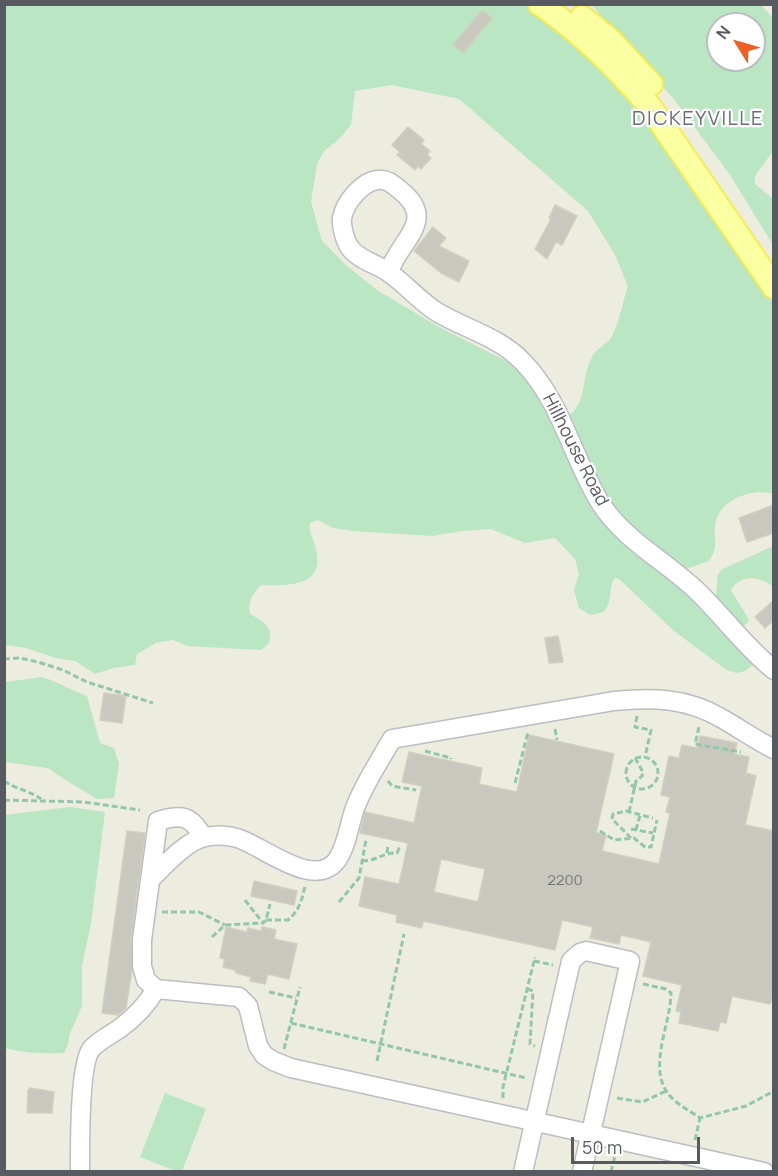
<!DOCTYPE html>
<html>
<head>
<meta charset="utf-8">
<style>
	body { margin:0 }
	#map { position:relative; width:778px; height:1176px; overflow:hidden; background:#ececdf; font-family:Manrope,sans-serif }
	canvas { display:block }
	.frame { position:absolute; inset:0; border:6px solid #585a61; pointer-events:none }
	.north { position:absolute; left:706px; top:12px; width:60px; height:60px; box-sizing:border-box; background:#fff; border:2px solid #bcbdc0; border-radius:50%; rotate:307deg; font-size:16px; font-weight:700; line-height:24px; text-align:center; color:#585a61 }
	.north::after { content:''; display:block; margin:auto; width:21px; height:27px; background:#f05e21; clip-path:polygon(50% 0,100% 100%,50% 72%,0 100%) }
	.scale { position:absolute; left:571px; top:1137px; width:129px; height:27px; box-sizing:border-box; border:3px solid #585a61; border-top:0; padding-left:8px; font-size:18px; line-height:21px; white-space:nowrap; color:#585a61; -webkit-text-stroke:4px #fff; paint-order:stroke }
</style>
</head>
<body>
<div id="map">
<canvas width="778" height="1176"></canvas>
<div class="frame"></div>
<div class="north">N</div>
<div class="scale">50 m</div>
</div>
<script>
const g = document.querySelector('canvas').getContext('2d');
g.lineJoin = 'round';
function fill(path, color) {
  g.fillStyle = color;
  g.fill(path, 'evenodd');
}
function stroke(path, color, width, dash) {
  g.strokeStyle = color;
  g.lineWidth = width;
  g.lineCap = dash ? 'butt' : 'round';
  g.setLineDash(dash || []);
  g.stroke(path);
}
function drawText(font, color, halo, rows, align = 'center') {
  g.font = font + ' Manrope,sans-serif';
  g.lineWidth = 4.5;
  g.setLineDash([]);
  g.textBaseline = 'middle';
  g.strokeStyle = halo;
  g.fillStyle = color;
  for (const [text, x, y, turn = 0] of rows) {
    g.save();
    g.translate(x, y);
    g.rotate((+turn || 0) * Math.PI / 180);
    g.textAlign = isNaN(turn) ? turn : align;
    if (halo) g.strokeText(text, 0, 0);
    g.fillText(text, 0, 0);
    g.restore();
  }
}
fill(new Path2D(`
	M4,5H530L612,73L773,296V494C754,488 722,498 716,521C711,538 721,544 709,561L681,571L611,510L567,417C589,402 580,377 593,355C597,348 606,345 610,339C617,331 624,298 628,286L615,255L588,211L459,99L392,85L355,91L351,125L339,139L324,151L317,164L311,202L322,241L347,266L377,290L437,326L522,369L549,405L587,486L672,573L754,664L745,671L736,673L725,669L674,631L619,579L615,578C607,591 614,598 604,612L590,615L579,608L574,590L579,574L575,559L555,538L525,543L491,529L462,531L432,536L353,531L333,528L318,520L310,523C308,531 313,538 315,546C327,586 292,586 261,585C253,594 247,601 250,614C263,621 274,627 269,643L261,650L187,646L173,640L156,643L137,654L135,665L113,668L95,674L75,661L55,658L26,648L5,645Z
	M592,5H761L773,18V151L755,176V184L773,199V245L730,175L673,98L599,17V13ZM718,24H754V60H718Z
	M773,546V586C759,577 741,573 731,590L749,620L740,632L715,604L718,575L721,570Z
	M42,677C58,682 71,690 87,696L100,743L114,748L119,764L114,798L97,799L64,779L48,768L5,762V682Z
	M70,807L105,812L91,923L82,966V1006L70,1033L68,1044L64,1053C44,1054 24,1053 4,1048L5,815Z
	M165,1093L206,1109L182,1171H176L140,1157Z`), '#bae6c3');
const building = new Path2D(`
	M482,10L492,18L463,53L453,45Z
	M408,127L424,140L421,144L430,151L427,155L431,158L421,169L418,166L415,170L397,155L400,152L392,145Z
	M555,205L577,216L562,245L556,242L547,259L535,249L551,219L549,218Z
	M433,227L446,238L439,246L469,261L459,282L441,273L414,251Z
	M774,505V533L747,542L739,518Z
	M774,600V620L765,628L755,617Z
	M558,636L563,662L549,663L545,638Z
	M104,693L126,696L122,723L100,720Z
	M529,735L614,754L596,833L606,835L602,851L659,864L670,813L666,812L670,797L661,795L669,756L679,758L682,745L697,748L700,736L737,743L734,754L749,757L746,773L756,776L745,825L774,831V998L772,997L770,1004L732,996L726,1023L720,1022L718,1031L679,1023L681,1012L676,1011L682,985L643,976L651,942L621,935L619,944L590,938L593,927L562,920L555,950L423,921L422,928L396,922L397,915L359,906L365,877L399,884L408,843L360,833L365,812L414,823L422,786L402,782L409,752L482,768L479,784L517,792ZM441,859L485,869L478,902L434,892Z
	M127,831L145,833L131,939L132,970L126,1008L118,1015L102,1013Z
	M254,881L297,891L294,905L251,896Z
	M226,927L247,932L248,928L261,931L262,927L276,930L274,939L297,944L289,979L268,974L265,984L250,981L251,977L236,973L235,970L223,967L225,959L220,958Z
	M30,1088L54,1092L52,1113H27L28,1090Z`);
fill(building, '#c9c8be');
stroke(building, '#d1cfbe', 1.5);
const minor = new Path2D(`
	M389,272C399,240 438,221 401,191C394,185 387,178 377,180C362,182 345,202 342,218C341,226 345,241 350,248C359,260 377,264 388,272C406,284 419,301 437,312C465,329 500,337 523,362C562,402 572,458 601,504C625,541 667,562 698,592C724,617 745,647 774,670
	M203,837C191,815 181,814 158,821L142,940V966L146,980L156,989L239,997L248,1006L258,1046L264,1055L273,1061L291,1068L764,1172
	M151,879C164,866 186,841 205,837C215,835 227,835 237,838C262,845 314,891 337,860C347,846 349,824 355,808C364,784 379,762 392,739L614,701C652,697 687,698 721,718C739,728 755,740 774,749
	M80,1172C80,1149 79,1062 92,1048C100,1040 110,1035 119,1029C134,1018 147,1005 156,989
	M523,1172L571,961L580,953L586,951L630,961L582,1172`);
const major = new Path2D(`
	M540,4C581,32 616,67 648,104L774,287
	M582,17L610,40L651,84`);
stroke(minor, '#bcbdc4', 21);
stroke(major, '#f7ec4d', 26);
stroke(new Path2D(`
	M4,659L20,658L38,662L63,670L87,682L153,703
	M637,716L635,727L651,730L645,757
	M699,727L695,744L741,752
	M555,729L557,740
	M425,751L451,758V759
	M626 773a16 16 0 1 1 32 0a16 16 0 1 1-32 0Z
	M4,781C16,789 30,791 41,799
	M388,781L392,786L416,790
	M515,783L528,732
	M4,800L83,802L140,810
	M629,812L636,781L642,776L643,772L635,758
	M631,829L653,833
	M636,830L640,815
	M600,831L614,840L634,838L645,847H651L657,820
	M631,838L612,819L613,814L626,811L653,818
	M387,853L388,845
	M362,861C377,861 381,853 397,853L400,846
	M245,900L263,923L266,920L270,904
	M339,902L359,878L366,840
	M162,912H199L225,925
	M266,920H288C299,911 302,900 305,886
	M212,937L225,925L263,923
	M534,961L553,965
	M643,984L666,989L671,993C671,1024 646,1069 670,1096C678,1105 690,1111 700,1118L746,1106L774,1091
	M527,989L533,991L530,1044L535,1046
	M269,992L296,998
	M291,1023L526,1078
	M284,1049L300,987
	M377,1061L404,934
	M503,1098V1087L535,957
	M617,1098L642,1102L666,1091
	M695,1140L700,1118
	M611,1172L615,1156`), '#92c6ad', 3, [6, 3]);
stroke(minor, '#fff', 18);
stroke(major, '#faffa2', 22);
drawText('15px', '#747678', null, [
	["2200",565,881]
]);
drawText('18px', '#585a61', '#fff', [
	["Hillhouse Road",575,450,63]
]);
g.letterSpacing = '1.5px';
drawText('20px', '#696c73', '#fff', [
	["DICKEYVILLE",698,119]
]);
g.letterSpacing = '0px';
</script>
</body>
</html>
